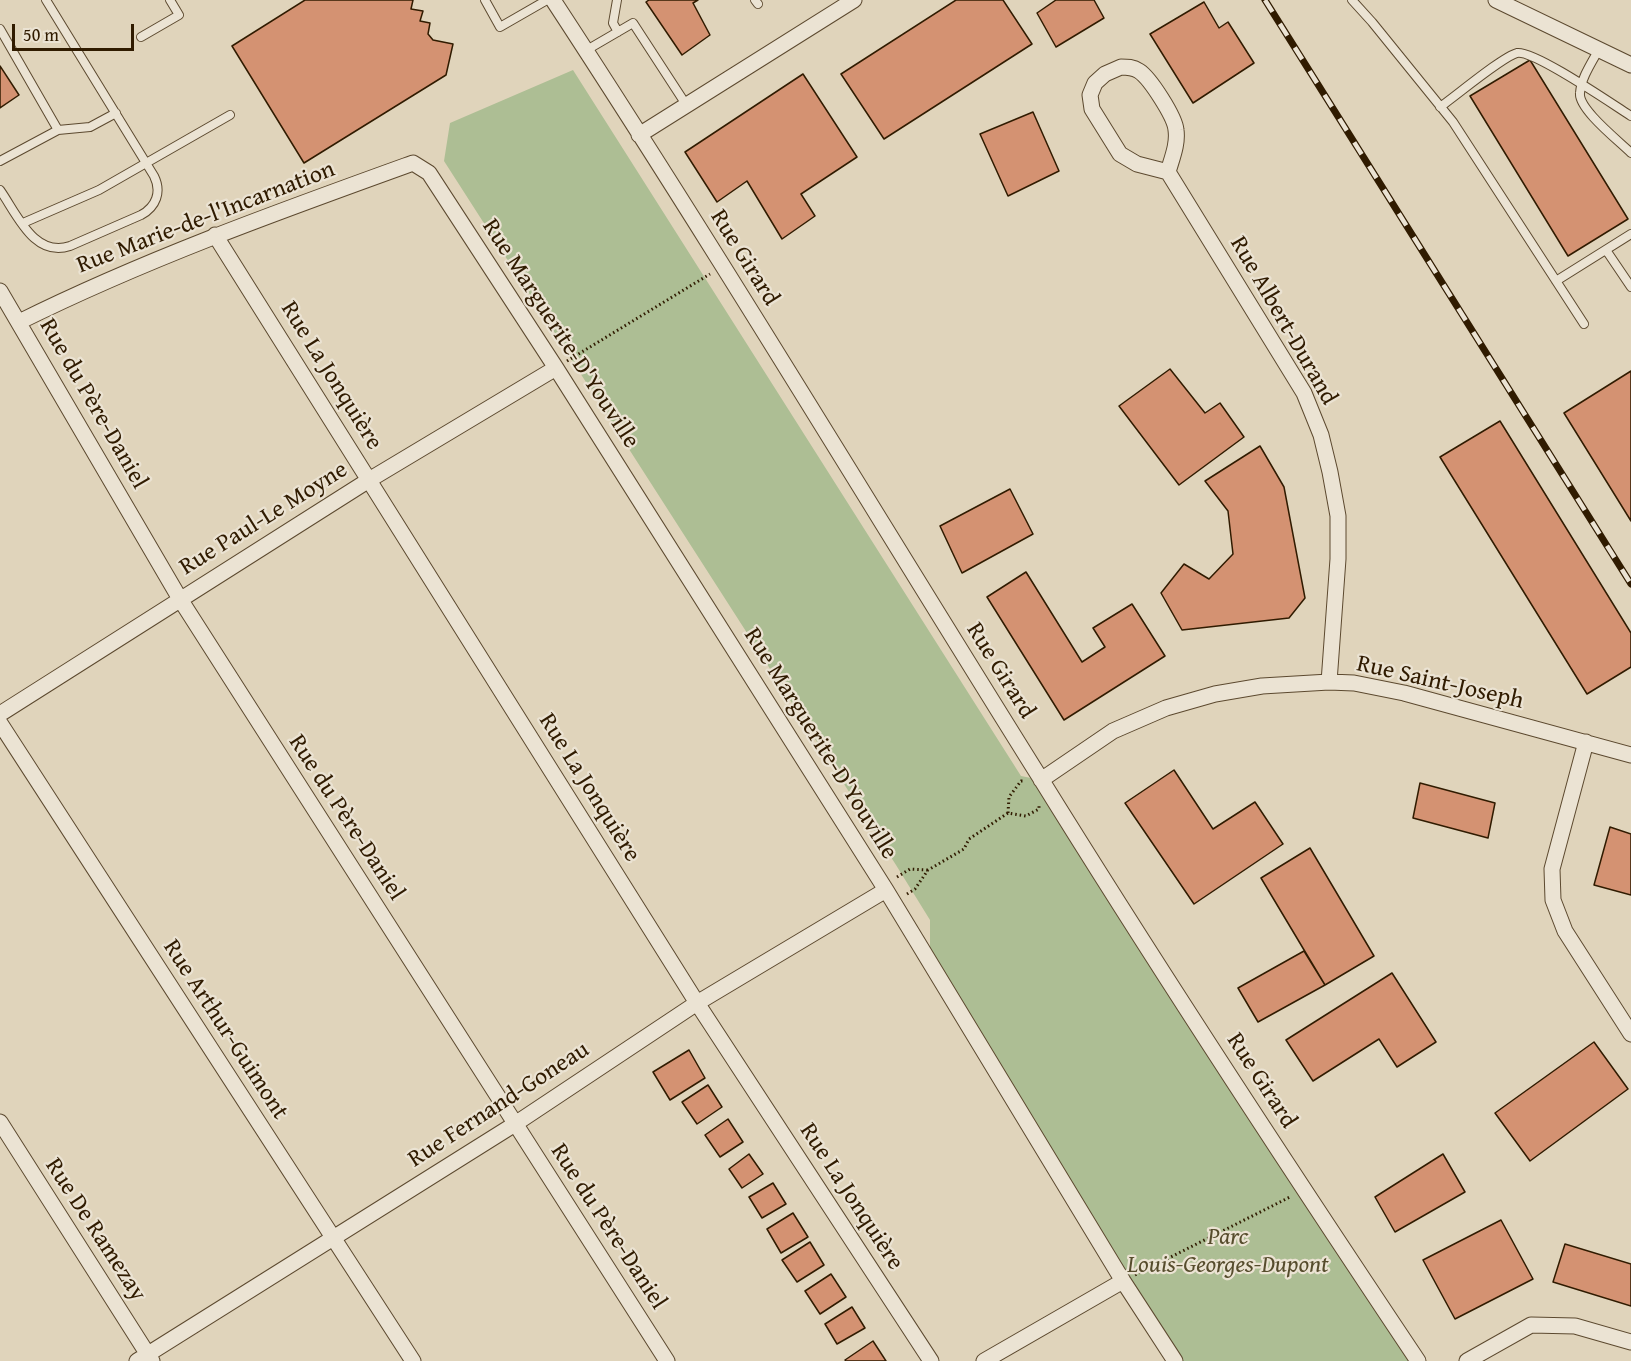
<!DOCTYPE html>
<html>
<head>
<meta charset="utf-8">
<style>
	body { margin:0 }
	#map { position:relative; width:1631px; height:1361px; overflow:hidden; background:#e0d4bb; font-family:"Gentium Book Plus",serif }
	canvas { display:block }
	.scale { position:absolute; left:12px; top:24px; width:122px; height:27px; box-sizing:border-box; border:3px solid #301b00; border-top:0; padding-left:8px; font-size:18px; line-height:21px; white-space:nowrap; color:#301b00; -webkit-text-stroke:4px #ebe3d3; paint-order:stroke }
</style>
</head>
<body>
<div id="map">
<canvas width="1631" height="1361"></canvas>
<div class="scale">50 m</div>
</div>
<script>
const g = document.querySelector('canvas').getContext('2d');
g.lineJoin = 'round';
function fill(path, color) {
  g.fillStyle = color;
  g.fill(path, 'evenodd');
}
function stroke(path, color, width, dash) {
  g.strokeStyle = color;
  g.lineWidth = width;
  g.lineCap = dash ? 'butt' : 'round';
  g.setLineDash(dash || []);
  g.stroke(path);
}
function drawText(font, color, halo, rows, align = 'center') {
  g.font = font + ' "Gentium Book Plus",serif';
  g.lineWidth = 4.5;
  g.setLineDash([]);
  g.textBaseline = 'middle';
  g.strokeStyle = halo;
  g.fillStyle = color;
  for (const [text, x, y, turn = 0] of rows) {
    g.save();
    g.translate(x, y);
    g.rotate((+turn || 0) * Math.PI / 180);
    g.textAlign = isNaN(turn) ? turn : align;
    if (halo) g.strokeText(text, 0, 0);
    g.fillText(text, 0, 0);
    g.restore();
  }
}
fill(new Path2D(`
	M573,70L1021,776L1041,780L1424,1361H1175L930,976V920L896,865L444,161L450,123Z`), '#adbe94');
const building = new Path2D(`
	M305,0H413L411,9L423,11L420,21L430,23L428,34L433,40L453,44L446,75L304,163L232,46Z
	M649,0H698L693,3L710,35L682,55L646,2Z
	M956,0H1003L1032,44L884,139L841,74Z
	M1056,0H1094L1104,18L1056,47L1037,13Z
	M1204,2L1219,28L1228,22L1254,63L1193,103L1150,34Z
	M1530,60L1628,219L1568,256L1470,96Z
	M0,66L19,95L0,108Z
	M803,74L857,157L801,194L815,216L782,239L747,181L717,202L685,152Z
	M1033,112L1059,171L1008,196L980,134Z
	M1170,369L1205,413L1220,403L1244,437L1179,485L1119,406Z
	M1631,371V521L1564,413Z
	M1500,421L1631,633V667L1587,694L1440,457Z
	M1260,446L1284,487L1305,598L1289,618L1182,630L1161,593L1184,564L1209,579L1233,554L1228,511L1205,481Z
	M1010,489L1033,534L962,573L940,526Z
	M1026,572L1082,662L1105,647L1093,628L1132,604L1165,656L1064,720L987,597Z
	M1174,770L1213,829L1255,802L1283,844L1194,904L1125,803Z
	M1420,783L1495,803L1488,838L1413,818Z
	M1610,827L1631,834V895L1594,885Z
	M1310,848L1374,956L1325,985L1261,878Z
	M1304,951L1325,985L1258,1022L1238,988Z
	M1392,973L1436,1042L1397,1067L1379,1039L1313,1081L1286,1040Z
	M1594,1042L1628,1089L1530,1161L1495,1113Z
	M689,1050L705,1078L670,1100L653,1072Z
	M708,1085L722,1107L697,1124L682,1102Z
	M728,1119L743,1142L720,1157L705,1135Z
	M749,1154L763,1174L742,1188L729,1169Z
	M1443,1154L1465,1192L1395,1232L1375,1197Z
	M773,1183L786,1204L762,1218L749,1197Z
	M793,1213L808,1237L781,1253L767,1229Z
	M1501,1220L1533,1279L1455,1319L1423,1260Z
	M810,1242L824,1265L797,1282L782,1260Z
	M1565,1244L1631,1264V1306L1553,1282Z
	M831,1274L846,1297L820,1314L805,1291Z
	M852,1307L865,1328L837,1344L825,1324Z
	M873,1341L886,1361H846L845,1360Z`);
fill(building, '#d49272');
stroke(building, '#301b00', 1.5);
const lane = new Path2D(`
	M485,0L500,27L547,0
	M617,0L613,23L618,32
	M755,0L758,4
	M1352,0L1372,22L1453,122L1584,324
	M0,29L58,130L0,161
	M141,37L179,15L170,0
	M1599,49C1592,62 1581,78 1580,93C1578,109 1619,141 1631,153
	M585,51L633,23L687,106
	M1440,107C1456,96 1502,57 1517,53C1534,50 1612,104 1631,116
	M58,130L90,127L116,113
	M0,190C17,214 34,258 70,246L141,215C156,207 162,192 154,176L46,0
	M23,223L99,190L230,115
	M1606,250L1631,287
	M1556,281L1631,234`);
const street = new Path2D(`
	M553,0C720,255 877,517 1039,776C1161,973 1289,1168 1418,1361
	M1496,0L1631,65
	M1121,67C1127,67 1133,67 1139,71C1150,78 1175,117 1176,130C1178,144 1172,158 1168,172L1137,164L1120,154L1092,109L1090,95L1095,83L1105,74Z
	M639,135L854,0
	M1168,172L1304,393L1321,435L1330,472L1338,516V559L1329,682
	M215,235L697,1003L931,1361
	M0,291L180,599L667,1361
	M19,322C146,259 280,211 413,163L429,173L556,368L886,890L1123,1281L1175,1361
	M0,714L369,480L556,368
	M0,723L413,1361
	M1586,742L1552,869L1553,900L1565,931L1631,1034
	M1041,780L1113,731L1166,708L1215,694L1262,686L1329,682L1354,683L1404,693L1631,755
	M0,1122L152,1361
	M137,1361L515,1124L697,1003L886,890
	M984,1361L1123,1281
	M1467,1361L1531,1325L1575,1326L1631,1342`);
stroke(lane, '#5c492f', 10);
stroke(street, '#5c492f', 17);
stroke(new Path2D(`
	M567,361L710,274
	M1008,813L1009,797L1021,781H1024
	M897,877L910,869L928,870
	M907,894L915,889L928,870L964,849L969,839L1008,813L1026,816L1039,809V806
	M1135,1275L1290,1197`), '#301b00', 3, [1.5, 3]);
stroke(lane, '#ebe3d3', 8);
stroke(street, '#ebe3d3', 15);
const rail = new Path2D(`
	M1265,0L1631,584`);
stroke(rail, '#301b00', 7);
stroke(rail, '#ebe3d3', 4.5, [14]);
drawText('24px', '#301b00', '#ebe3d3', [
	["Rue Marie-de-l'Incarnation",206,218,-21],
	["Rue Girard",744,258,58],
	["Rue Albert-Durand",1283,321,60],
	["Rue Marguerite-D'Youville",560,334,57],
	["Rue La Jonquière",331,376,58],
	["Rue du Père-Daniel",93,404,60],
	["Rue Paul-Le Moyne",264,519,-32],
	["Rue Girard",1000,671,58],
	["Rue Saint-Joseph",1440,683,13],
	["Rue Marguerite-D'Youville",820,744,58],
	["Rue La Jonquière",589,788,58],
	["Rue du Père-Daniel",346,818,57],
	["Rue Arthur-Guimont",225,1030,57],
	["Rue Girard",1261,1081,57],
	["Rue Fernand-Goneau",499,1105,-33],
	["Rue La Jonquière",851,1197,57],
	["Rue du Père-Daniel",608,1227,57],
	["Rue De Ramezay",95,1230,57]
]);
drawText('italic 24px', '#564c2c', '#ebe3d3', [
	["Parc",1228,1238],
	["Louis-Georges-Dupont",1228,1266]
]);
</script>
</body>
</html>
